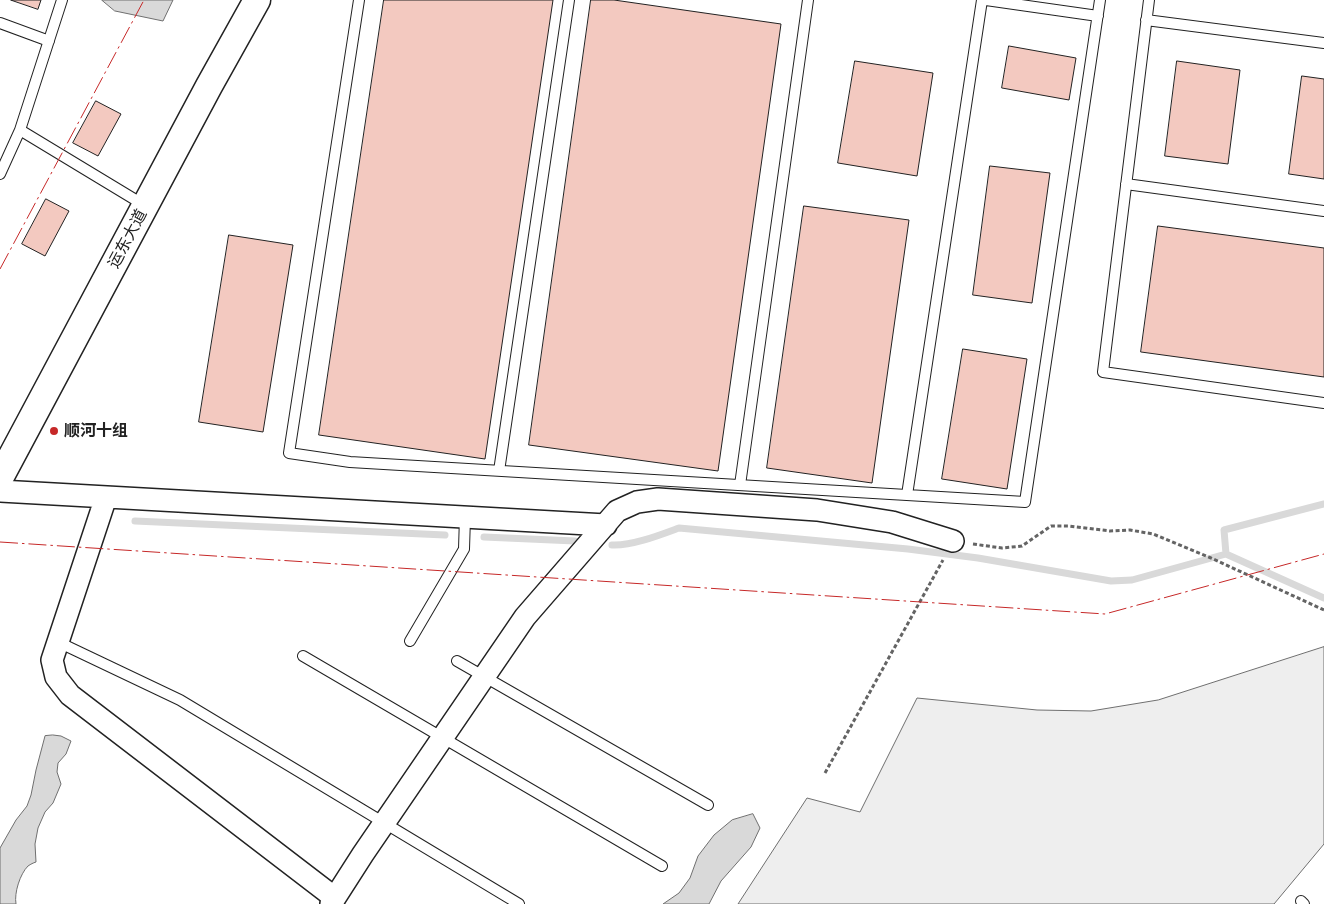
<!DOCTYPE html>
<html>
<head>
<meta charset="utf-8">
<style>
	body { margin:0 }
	canvas { display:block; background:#fff }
</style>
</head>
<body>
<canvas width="1324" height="904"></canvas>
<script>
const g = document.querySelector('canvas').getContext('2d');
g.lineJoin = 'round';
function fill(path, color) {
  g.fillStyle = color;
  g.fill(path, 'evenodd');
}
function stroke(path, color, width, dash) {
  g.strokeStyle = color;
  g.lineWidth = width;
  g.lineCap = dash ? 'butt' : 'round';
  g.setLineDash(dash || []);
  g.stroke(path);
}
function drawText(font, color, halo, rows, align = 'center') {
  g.font = font + ' "IBM Plex Sans","Noto Sans SC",sans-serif';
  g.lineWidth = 4;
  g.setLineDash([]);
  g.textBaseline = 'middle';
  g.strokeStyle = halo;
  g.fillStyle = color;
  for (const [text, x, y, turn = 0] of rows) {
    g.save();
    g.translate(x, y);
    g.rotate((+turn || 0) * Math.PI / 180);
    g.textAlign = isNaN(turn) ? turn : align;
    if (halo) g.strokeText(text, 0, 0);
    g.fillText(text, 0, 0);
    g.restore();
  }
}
const green = new Path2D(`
	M1324,647V844L1274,904H738L807,798L860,812L917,698L1037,710L1091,711L1158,700Z`);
fill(green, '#eee');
stroke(green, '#6f6f6f', 1);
const water = new Path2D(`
	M102,0H173L163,21L115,11Z
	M53,735L61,736L71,741L66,754L58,763L57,772L61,784L53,803L45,812L38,828L35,844L36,862C33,863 31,864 28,866C20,874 14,893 16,904H0V848L16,820L27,806L31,795L36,770L45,736Z
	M753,814L760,828L751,847L721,881L709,904H663L679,893L690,878L698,856L714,835L732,820Z`);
fill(water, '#d9d9d9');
stroke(water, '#6f6f6f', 1);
stroke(new Path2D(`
	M135,521L445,535
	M484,537L575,541
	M612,545C632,546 660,535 679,528L908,549L978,558L1111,581L1132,580L1226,554L1324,598
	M1226,554L1224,530L1324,504`), '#d9d9d9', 7);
const building = new Path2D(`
	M11,0H41L38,9Z
	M384,0H553L485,459L319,435Z
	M591,0H614L781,24L718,471L529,445Z
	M1009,46L1076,58L1069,100L1002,88Z
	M855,61L933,73L917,176L838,163Z
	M1177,61L1240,70L1228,164L1165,156Z
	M1302,76L1324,79V179L1289,174Z
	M96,101L121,114L98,156L73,143Z
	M990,166L1050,173L1032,303L973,295Z
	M46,199L69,211L45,256L22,244Z
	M804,206L909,220L872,483L767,468Z
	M1158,226L1324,248V377L1141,352Z
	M229,235L293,245L263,432L199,422Z
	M963,349L1027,359L1007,489L942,479Z`);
fill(building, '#f3c9c0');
stroke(building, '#222', 1);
const service = new Path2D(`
	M359,0L289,453L350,462L1025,502L1100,0
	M986,0L1098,16
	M1149,0L1103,372L1324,403
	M1146,20L1324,43
	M0,23L49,41
	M20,130L144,205
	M0,174L20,130L62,0
	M1126,184L1324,211
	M499,471L569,0
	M740,485L808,0
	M907,495L982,0
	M410,641L464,549L465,517
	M58,642L180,700L519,904
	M303,656L662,866
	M457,661L708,805
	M1301,901L1304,904`);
const minor = new Path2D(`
	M0,491L606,525
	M106,497L52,660L56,677L70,695L335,898
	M331,904L363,854L525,617L617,511L637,502L658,499L817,510L892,522L953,541`);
const tertiary = new Path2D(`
	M0,478L209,86L257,0`);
stroke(service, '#222', 12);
stroke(minor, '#222', 24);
stroke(tertiary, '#222', 29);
stroke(new Path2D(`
	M973,544L1002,548L1022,546L1051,526H1069L1110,531L1130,530L1153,534L1211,558L1324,610
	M825,773L943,560`), '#646464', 3, [4, 2.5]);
stroke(service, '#fff', 10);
stroke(minor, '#fff', 21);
stroke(tertiary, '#fff', 26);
stroke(new Path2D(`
	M0,269L144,0
	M0,542L1105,614L1324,554`), '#c62828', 1, [18, 4, 2.5, 4]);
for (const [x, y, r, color] of [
	[54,431,5,"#c62828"]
]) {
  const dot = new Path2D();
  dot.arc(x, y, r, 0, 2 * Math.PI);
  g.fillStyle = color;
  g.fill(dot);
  stroke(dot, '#fff', 2);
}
drawText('16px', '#222', '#fff', [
	["运东大道",128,239,-62]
]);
drawText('bold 16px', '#222', '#fff', [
	["顺河十组",64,431]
], 'left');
</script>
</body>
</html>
